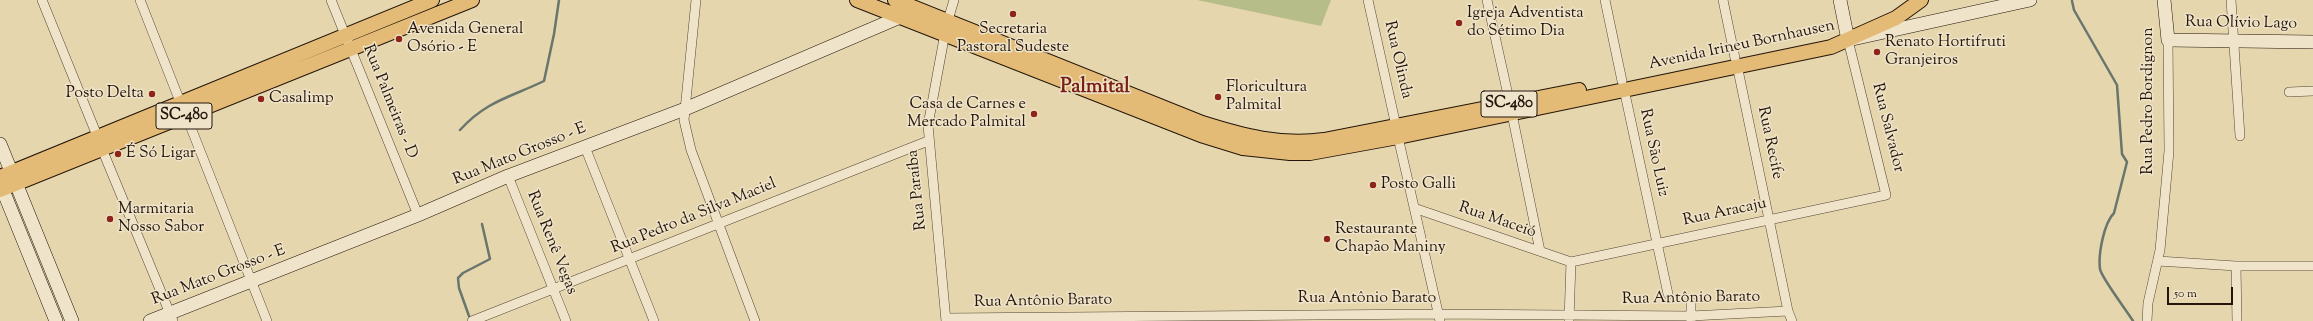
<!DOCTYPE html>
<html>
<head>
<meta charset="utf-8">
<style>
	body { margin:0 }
	#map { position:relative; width:2313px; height:321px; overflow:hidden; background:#e6d6ad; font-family:"Sorts Mill Goudy",serif }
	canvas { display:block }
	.scale { position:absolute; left:2167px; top:287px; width:66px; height:18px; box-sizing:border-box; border:2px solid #23150a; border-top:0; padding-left:5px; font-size:12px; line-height:14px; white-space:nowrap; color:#23150a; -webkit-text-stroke:3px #efe4ca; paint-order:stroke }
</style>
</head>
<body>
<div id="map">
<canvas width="2313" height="321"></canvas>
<div class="scale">50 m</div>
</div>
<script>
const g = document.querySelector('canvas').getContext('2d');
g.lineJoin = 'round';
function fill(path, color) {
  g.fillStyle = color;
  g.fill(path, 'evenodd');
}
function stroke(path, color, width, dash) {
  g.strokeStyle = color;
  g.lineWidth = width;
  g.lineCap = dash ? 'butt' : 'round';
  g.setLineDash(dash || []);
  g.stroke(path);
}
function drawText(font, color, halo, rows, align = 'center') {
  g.font = font + ' "Sorts Mill Goudy",serif';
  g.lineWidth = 3;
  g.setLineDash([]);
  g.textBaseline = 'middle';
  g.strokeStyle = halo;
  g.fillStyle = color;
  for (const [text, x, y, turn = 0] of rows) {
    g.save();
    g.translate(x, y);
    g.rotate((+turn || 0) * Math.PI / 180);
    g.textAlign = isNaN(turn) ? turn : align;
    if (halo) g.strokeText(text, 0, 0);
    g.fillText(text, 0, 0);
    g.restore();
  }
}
fill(new Path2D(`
	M1197,0H1331L1321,26Z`), '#b6bd89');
stroke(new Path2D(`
	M2072,1L2074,10L2117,85L2122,154L2127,162L2114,213C2104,223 2098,254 2100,269C2101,277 2127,311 2133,321
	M460,130C486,101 511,97 544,81L554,34L559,0
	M469,316L459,288L458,278L463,273L490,259L482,224`), '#69766e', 2.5);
const street = new Path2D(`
	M42,0L98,138
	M140,0L181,104
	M331,0L418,215
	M696,0L684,120L691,150L755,321
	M1368,0L1396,126
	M1487,0L1510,104
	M1605,0L1622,81
	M1723,0L1735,58
	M2231,0L2240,136
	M948,20L954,0
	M945,33L928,125L946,321
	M1737,65L1788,311L1792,321
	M1624,89L1668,294
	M2289,92L2313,91
	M1512,114L1540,251
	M186,115L267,321
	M1398,137L1440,321
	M585,147L654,321
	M102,149L173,321
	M508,176L566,321
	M1414,208L1571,262
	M2158,261L2236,266H2313
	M1571,262L1886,195L1848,40
	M2236,266L2237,321
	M1691,302V321
	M946,318L1438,314L1691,316L1788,311
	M1569,320L1571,262
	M472,321L928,141
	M2147,321L2148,303L2160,250L2169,151L2168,40`);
const secondary = new Path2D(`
	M1840,0L1848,40L2030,0
	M2164,0L2168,40L2313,42
	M0,144L72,321
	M0,183L56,321
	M150,321L418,215L508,176L685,109L900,17`);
const primary = new Path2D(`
	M857,0L1201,135L1243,148L1290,153H1310L1398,137L1831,47L1896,18L1921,0
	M895,0L1202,123C1243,136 1281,146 1324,140L1579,90
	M0,177L432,0
	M0,190L472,0`);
stroke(street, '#544533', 10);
stroke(secondary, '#23150a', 14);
stroke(primary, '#23150a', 16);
stroke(street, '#efe4ca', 9);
stroke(secondary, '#efe4ca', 13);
stroke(primary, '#e3bb76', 14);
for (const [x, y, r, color] of [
	[1013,14,4,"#8f2418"],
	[1459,23,4,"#8f2418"],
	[399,39,4,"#8f2418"],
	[1877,52,4,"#8f2418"],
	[152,94,4,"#8f2418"],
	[1218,97,4,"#8f2418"],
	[261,99,4,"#8f2418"],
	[1034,114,4,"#8f2418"],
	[118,154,4,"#8f2418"],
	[1373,185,4,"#8f2418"],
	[110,219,4,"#8f2418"],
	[1327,239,4,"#8f2418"]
]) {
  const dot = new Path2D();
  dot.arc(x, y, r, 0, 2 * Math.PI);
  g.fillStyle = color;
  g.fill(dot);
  stroke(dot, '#efe4ca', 1.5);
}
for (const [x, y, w] of [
	[1509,104,56],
	[184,116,56]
]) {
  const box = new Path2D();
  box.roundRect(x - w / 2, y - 13, w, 26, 3);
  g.fillStyle = '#efe4ca';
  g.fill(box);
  stroke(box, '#23150a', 1);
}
drawText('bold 15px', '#23150a', null, [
	["SC-480",1509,104],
	["SC-480",184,116]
]);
drawText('16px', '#23150a', '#efe4ca', [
	["Igreja Adventista",1467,14],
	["do Sétimo Dia",1467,32],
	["Avenida General",407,30],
	["Osório - E",407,48],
	["Secretaria",1013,30,"center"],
	["Pastoral Sudeste",1013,48,"center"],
	["Renato Hortifruti",1885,43],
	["Granjeiros",1885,61],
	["Floricultura",1226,88],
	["Palmital",1226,106],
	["Posto Delta",144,94,"right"],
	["Casalimp",269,99],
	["Casa de Carnes e",1026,105,"right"],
	["Mercado Palmital",1026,123,"right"],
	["É Só Ligar",126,154],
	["Posto Galli",1381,185],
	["Marmitaria",118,210],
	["Nosso Sabor",118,228],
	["Restaurante",1335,230],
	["Chapão Maniny",1335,248]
], 'left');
drawText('16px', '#23150a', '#efe4ca', [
	["Rua Olívio Lago",2241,24,1],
	["Avenida Irineu Bornhausen",1742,46,-12],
	["Rua Olinda",1397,60,77],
	["Rua Pedro Bordignon",2149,101,-90],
	["Rua Palmeiras - D",389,102,68],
	["Rua Salvador",1887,128,76],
	["Rua Recife",1769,143,78],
	["Rua São Luiz",1653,153,78],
	["Rua Mato Grosso - E",520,155,-22],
	["Rua Paraíba",918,190,-96],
	["Rua Aracaju",1725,213,-12],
	["Rua Pedro da Silva Maciel",694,217,-22],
	["Rua Maceió",1497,221,19],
	["Rua Renê Vegas",551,243,68],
	["Rua Mato Grosso - E",219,276,-21],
	["Rua Antônio Barato",1367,299],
	["Rua Antônio Barato",1691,299,-1],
	["Rua Antônio Barato",1043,302,-1]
]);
drawText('bold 20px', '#7a1f14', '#efe4ca', [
	["Palmital",1095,89]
]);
</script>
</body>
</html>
